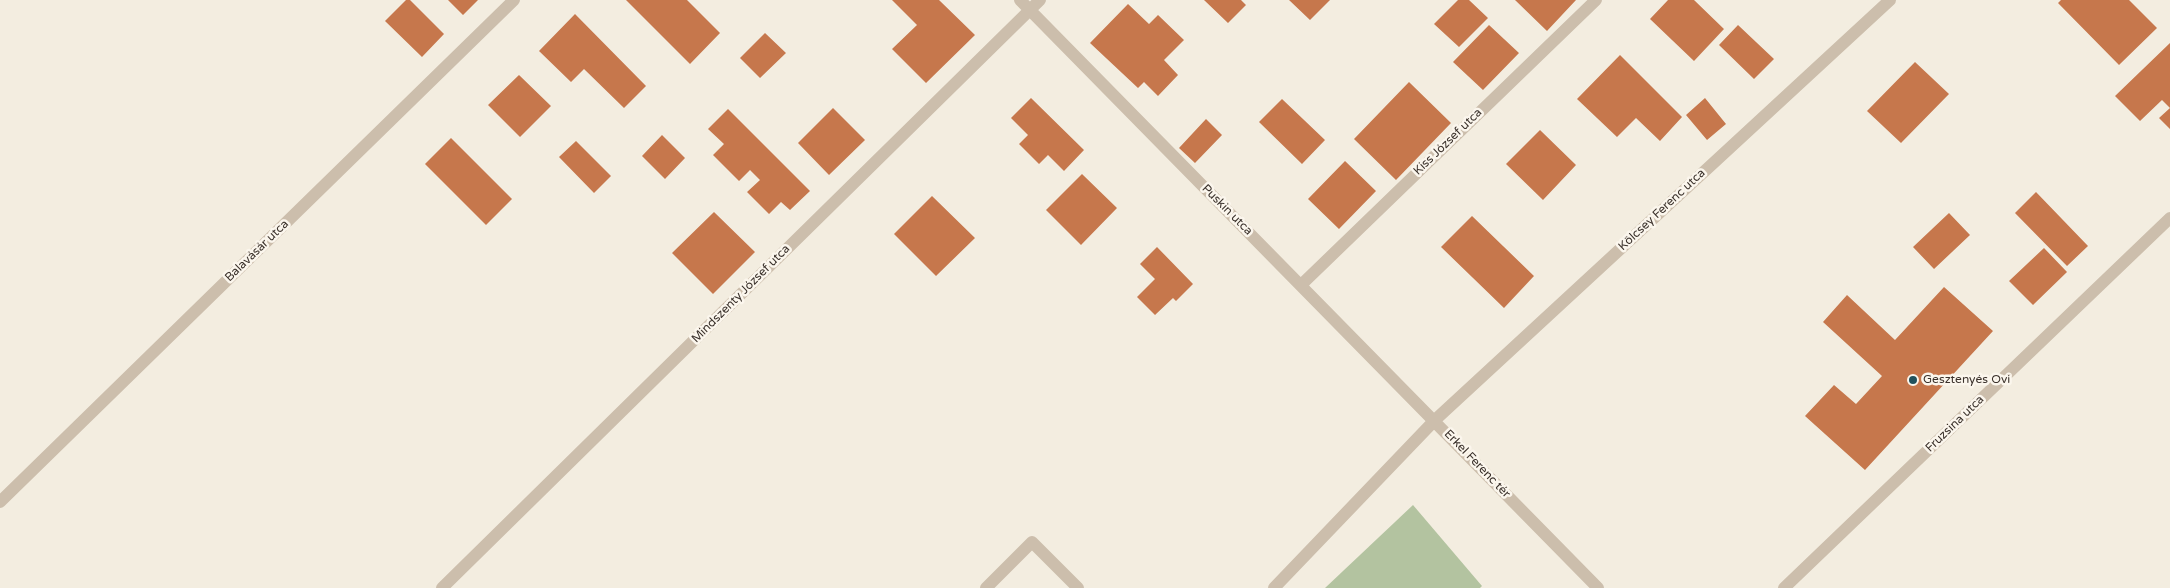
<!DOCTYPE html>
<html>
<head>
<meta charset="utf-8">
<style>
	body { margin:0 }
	canvas { display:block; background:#f3ede0 }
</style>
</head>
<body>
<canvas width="2170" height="588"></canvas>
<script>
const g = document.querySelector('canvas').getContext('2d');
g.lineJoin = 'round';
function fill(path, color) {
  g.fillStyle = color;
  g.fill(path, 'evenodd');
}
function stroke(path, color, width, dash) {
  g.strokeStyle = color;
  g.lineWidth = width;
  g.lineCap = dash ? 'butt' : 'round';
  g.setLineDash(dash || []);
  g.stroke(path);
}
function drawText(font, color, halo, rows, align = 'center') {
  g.font = font + ' "Varela Round",sans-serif';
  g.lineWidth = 5;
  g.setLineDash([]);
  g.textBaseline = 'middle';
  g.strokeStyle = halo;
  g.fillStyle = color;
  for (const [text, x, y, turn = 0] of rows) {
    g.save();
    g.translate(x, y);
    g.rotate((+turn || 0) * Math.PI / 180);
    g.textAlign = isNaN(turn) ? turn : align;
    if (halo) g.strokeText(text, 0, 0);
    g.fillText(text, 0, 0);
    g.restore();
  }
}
fill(new Path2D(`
	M1413,505L1482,586L1480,588H1325Z`), '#b3c3a0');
fill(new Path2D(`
	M406,0H410L444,34L422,57L385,21Z
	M448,0H478L463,15Z
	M626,0H687L720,33L690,64Z
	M892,0H939L975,35L926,83L892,49L917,25Z
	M1204,0H1241L1246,5L1228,23Z
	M1289,0H1330L1310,20Z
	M1458,0H1469L1488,18L1459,47L1434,24Z
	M1515,0H1576L1547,31Z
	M1668,0H1694L1724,29L1694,61L1650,19Z
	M2061,0H2129L2157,28L2119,65L2058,3Z
	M1128,4L1149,24L1158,15L1184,40L1164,60L1178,75L1158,96L1144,82L1138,88L1090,43Z
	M575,14L646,86L624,108L584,69L571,82L539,51Z
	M1489,25L1519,53L1483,90L1453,62Z
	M1738,25L1774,59L1754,79L1719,45Z
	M765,33L786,53L760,78L740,58Z
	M2170,43V108L2162,100L2140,121L2115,96Z
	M1620,55L1682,117L1660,141L1636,118L1617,137L1577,99Z
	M1915,62L1949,94L1901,143L1867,111Z
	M519,75L551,106L520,137L488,105Z
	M1409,82L1451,123L1396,180L1354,139Z
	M1031,98L1084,150L1064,171L1048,155L1039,164L1019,144L1028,135L1011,118Z
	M1705,98L1726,124L1707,140L1686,115Z
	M1282,99L1325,140L1302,164L1259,122Z
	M833,108L865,140L829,175L798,143Z
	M2170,108V129L2159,118Z
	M728,109L810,191L790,210L781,202L769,214L747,192L760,180L750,170L739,181L713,155L724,144L708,129Z
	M1206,119L1222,135L1195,163L1179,148Z
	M1540,130L1576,165L1543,200L1506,164Z
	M662,135L685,158L665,179L642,156Z
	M451,138L512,199L486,225L425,164Z
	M576,141L611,176L594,193L559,157Z
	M1345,161L1376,191L1339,229L1308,199Z
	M1082,174L1117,208L1081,245L1046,210Z
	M2036,192L2088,246L2067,266L2015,213Z
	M932,196L975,238L936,276L894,234Z
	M714,212L755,252L713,294L672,253Z
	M1949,213L1970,235L1934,269L1913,247Z
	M1472,216L1534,276L1504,308L1441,247Z
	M1157,247L1193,284L1176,301L1173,298L1155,315L1137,297L1155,279L1140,264Z
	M2044,248L2067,272L2033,305L2009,281Z
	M1944,287L1993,331L1865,470L1805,416L1834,385L1856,404L1882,376L1823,322L1847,295L1895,340Z`), '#c6774c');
stroke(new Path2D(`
	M1020,0L1598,588
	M1301,285L1596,0
	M0,502L514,0
	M442,588L1040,0
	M986,588L1032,542L1078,588
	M1274,588L1435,420L1890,0
	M1784,588L2170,218`), '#ccbeac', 12);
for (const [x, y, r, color] of [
	[1913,380,5,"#20515c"]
]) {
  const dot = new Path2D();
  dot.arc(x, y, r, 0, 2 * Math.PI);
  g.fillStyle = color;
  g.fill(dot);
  stroke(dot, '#fbf6ed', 2);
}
drawText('12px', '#3a312b', '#fbf6ed', [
	["Kiss József utca",1448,142,-44],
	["Puskin utca",1227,210,45],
	["Kölcsey Ferenc utca",1662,210,-43],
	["Balavásár utca",257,251,-44],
	["Mindszenty József utca",741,294,-45],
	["Fruzsina utca",1955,424,-44],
	["Erkel Ferenc tér",1477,464,46]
]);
drawText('12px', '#3a312b', '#fbf6ed', [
	["Gesztenyés Ovi",1923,380]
], 'left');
</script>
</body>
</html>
